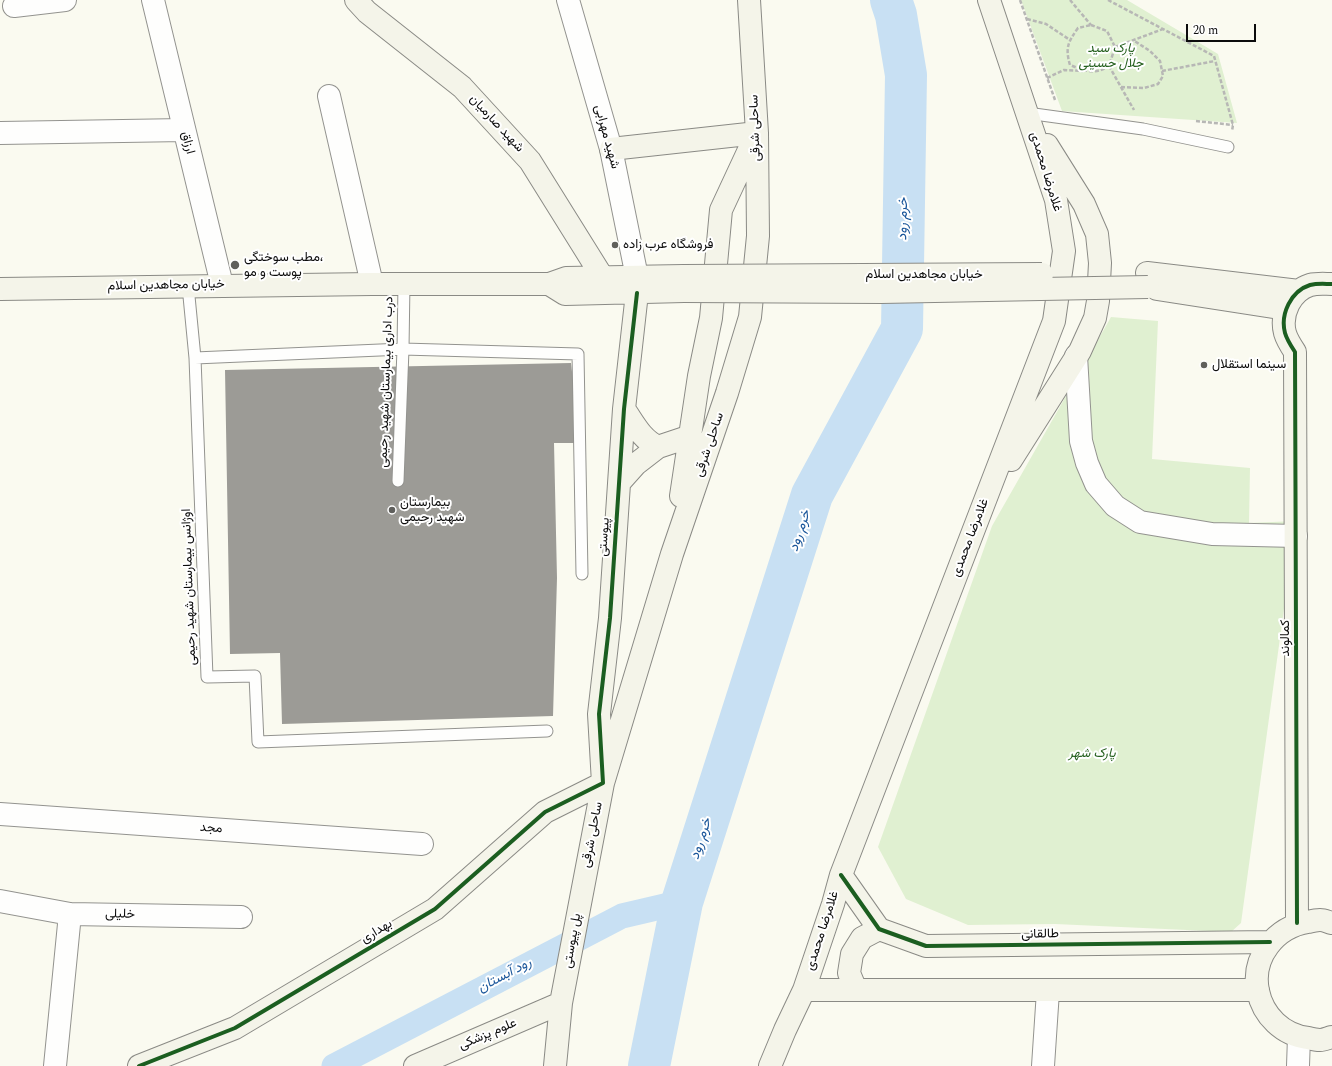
<!DOCTYPE html>
<html>
<head>
<meta charset="utf-8">
<style>
	body { margin:0 }
	#map { position:relative; width:1332px; height:1066px; overflow:hidden; background:#fafaf0; font-family:Spectral,serif }
	canvas { display:block }
	.scale { position:absolute; left:1186px; top:24px; width:70px; height:18px; box-sizing:border-box; border:2px solid #0c0c0c; border-top:0; padding-left:5px; font-size:12px; line-height:14px; white-space:nowrap; color:#0c0c0c; -webkit-text-stroke:3px #fff; paint-order:stroke }
</style>
</head>
<body>
<div id="map">
<canvas width="1332" height="1066"></canvas>
<div class="scale">20 m</div>
</div>
<script>
const g = document.querySelector('canvas').getContext('2d');
g.lineJoin = 'round';
function fill(path, color) {
  g.fillStyle = color;
  g.fill(path, 'evenodd');
}
function stroke(path, color, width, dash) {
  g.strokeStyle = color;
  g.lineWidth = width;
  g.lineCap = dash ? 'butt' : 'round';
  g.setLineDash(dash || []);
  g.stroke(path);
}
function drawText(font, color, halo, rows, align = 'center') {
  g.font = font + ' Spectral,Vazirmatn,serif';
  g.lineWidth = 4;
  g.setLineDash([]);
  g.textBaseline = 'middle';
  g.strokeStyle = halo;
  g.fillStyle = color;
  for (const [text, x, y, turn = 0] of rows) {
    g.save();
    g.translate(x, y);
    g.rotate((+turn || 0) * Math.PI / 180);
    g.textAlign = isNaN(turn) ? turn : align;
    if (halo) g.strokeText(text, 0, 0);
    g.fillText(text, 0, 0);
    g.restore();
  }
}
fill(new Path2D(`
	M1021,0H1127L1218,54L1237,123L1062,111Z
	M1111,317L1158,321L1152,459L1250,468L1249,523L1296,521L1241,923L1231,932L1055,924L968,925L906,899L878,847L992,526Z`), '#e0f0d1');
stroke(new Path2D(`
	M334,1066L622,916L682,902`), '#c8e0f3', 25);
stroke(new Path2D(`
	M649,1066L682,902L812,495L902,329L906,75L896,15L891,0`), '#c8e0f3', 42);
fill(new Path2D(`
	M571,363L580,443H554L557,578L553,716L282,724L280,653L230,654L225,370Z`), '#9c9b96');
const lane = new Path2D(`
	M1027,113L1143,129L1228,147
	M188,286L195,358L207,677L255,676L258,742L547,731
	M195,358L403,349L578,354L582,574
	M398,481L403,349L404,283`);
const street = new Path2D(`
	M153,0L222,285
	M568,0L611,149L637,277
	M14,6L65,0
	M329,96L372,284
	M0,133L184,130
	M1076,356L1081,441L1087,463L1096,484L1115,506L1140,522L1212,534L1296,536
	M0,814L422,844
	M0,901L70,914L241,917
	M55,1066L70,914
	M1043,1066L1048,991
	M1298,1066L1299,1037`);
const secondary = new Path2D(`
	M356,0L367,12L462,87L530,161L603,278
	M611,149L757,133
	M1147,273L1299,291
	M549,284L565,294L684,291
	M0,289L372,284H549L566,278L684,276
	M1157,289L1286,309
	M624,409C634,423 641,439 658,447
	M1011,460L1080,351L1095,318L1098,301L1100,263L1097,234L1084,204L1047,145
	M619,483L636,464L658,447L691,436
	M681,496L699,376L711,318L721,210L755,137
	M841,875L879,929L926,946L1270,942
	M1297,923L1295,352C1291,346 1287,340 1285,333C1280,314 1291,291 1310,285C1318,283 1325,284 1332,284
	M1332,923C1328,922 1324,920 1320,920C1316,920 1312,921 1308,922C1276,927 1251,957 1258,991C1263,1016 1283,1035 1308,1038C1312,1039 1316,1040 1320,1040C1324,1040 1328,1038 1332,1037
	M804,990H1258
	M856,990L849,973L852,954L862,938L879,929
	M139,1066L235,1028L435,909L545,812L603,783L599,714L610,618L624,409L637,293
	M415,1066L561,1003
	M555,1066L561,1003L603,783L672,554L727,393L750,317L758,236L757,133L749,0
	M770,1066L785,1030L804,990L833,904L841,875L1054,321L1064,251L1056,200L989,0`);
stroke(lane, '#93938f', 13);
stroke(street, '#93938f', 24);
stroke(secondary, '#8a8a85', 24);
stroke(new Path2D(`
	M1020,0L1055,100
	M1070,0L1091,25
	M1108,0L1214,56L1233,125L1232,131
	M1027,19L1046,24L1070,40
	M1091,25L1107,31L1115,47L1109,66C1095,75 1085,71 1070,65C1065,48 1068,42 1078,28Z
	M1115,47L1163,29
	M1109,66L1134,110
	M1162,71L1215,61
	M1047,78L1064,70L1083,71
	M1121,87L1144,88L1158,84L1163,76L1160,61L1150,51L1133,40
	M1196,121L1233,125`), '#b7b7b5', 2.5, [4, 2]);
stroke(lane, '#fefefd', 11);
stroke(street, '#fefefd', 22);
stroke(secondary, '#f4f4e9', 22);
const secondaryBridge = new Path2D(`
	M684,276L1042,274
	M684,291L881,292L1148,287`);
stroke(secondaryBridge, '#8a8a85', 24, []);
stroke(secondaryBridge, '#f4f4e9', 22);
stroke(new Path2D(`
	M841,875L879,929L926,946L1270,942
	M1297,923L1295,352C1291,346 1287,340 1285,333C1280,314 1291,291 1310,285C1318,283 1325,284 1332,284
	M139,1066L235,1028L435,909L545,812L603,783L599,714L610,618L624,409L637,293`), '#1b5e20', 4);
for (const [x, y, r, color] of [
	[615,245,4,"#5f5f5c"],
	[235,265,5,"#5f5f5c"],
	[1204,365,4,"#5f5f5c"],
	[392,510,4,"#5f5f5c"]
]) {
  const dot = new Path2D();
  dot.arc(x, y, r, 0, 2 * Math.PI);
  g.fillStyle = color;
  g.fill(dot);
  stroke(dot, '#fff', 1.5);
}
drawText('italic 13px', '#26611f', '#fff', [
	["پارک سید",1111,49],
	["جلال حسینی",1111,64],
	["پارک شهر",1092,754]
]);
drawText('13px', '#0c0c0c', '#fff', [
	["شهید صارمیان",496,124,47],
	["ساحلی شرقی",756,128,-92],
	["شهید مهرابی",606,137,75],
	["ارزاق",187,143,76],
	["غلامرضا محمدی",1045,172,73],
	["خیابان مجاهدین اسلام",924,275],
	["خیابان مجاهدین اسلام",166,286,-1],
	["درب اداری بيمارستان شهيد رحیمی",387,382,-88],
	["ساحلی شرقی",710,445,-71],
	["پیوستی",605,537,-86],
	["غلامرضا محمدی",971,538,-69],
	["اوژانس بیمارستان شهید رحیمی",190,587,-92],
	["کمالوند",1286,638,-90],
	["مجد",211,829,4],
	["ساحلی شرقی",593,835,-79],
	["خلیلی",120,915,1],
	["غلامرضا محمدی",823,931,-72],
	["بهداری",377,932,-31],
	["طالقانی",1040,935,-1],
	["پل پیوستی",573,941,-80],
	["علوم پزشکی",488,1035,-23]
]);
drawText('13px', '#0c0c0c', '#fff', [
	["فروشگاه عرب زاده",623,245],
	["مطب سوختگی،",244,258],
	["پوست و مو",244,273],
	["سینما استقلال",1212,365],
	["بیمارستان",400,503],
	["شهید رحیمی",400,518]
], 'left');
drawText('italic 14px', '#1a569a', '#fff', [
	["خرم رود",904,219,-89],
	["خرم رود",801,531,-72],
	["خرم رود",702,839,-72],
	["رود آبستان",505,976,-28]
]);
</script>
</body>
</html>
